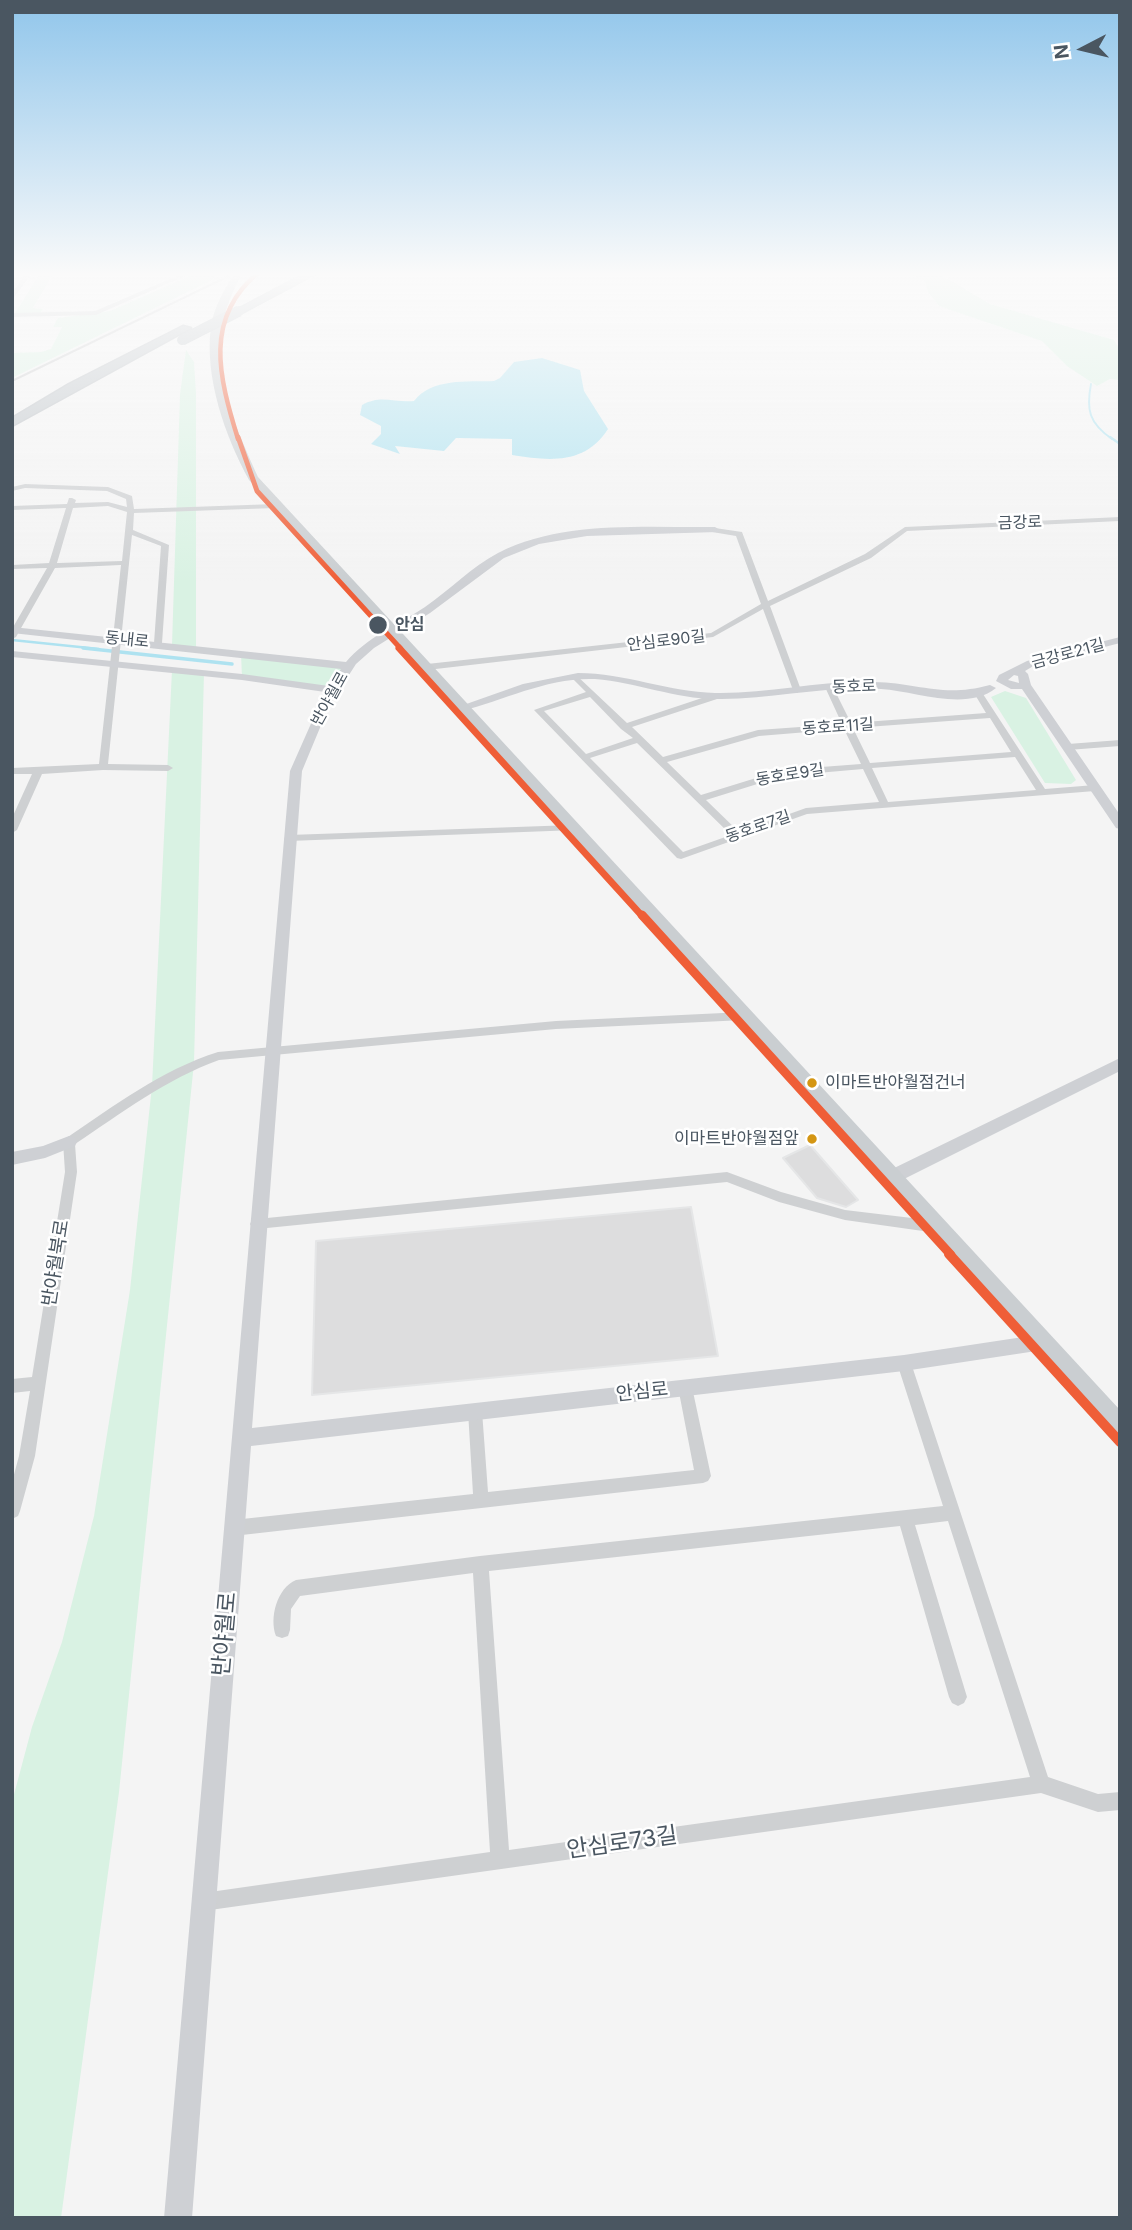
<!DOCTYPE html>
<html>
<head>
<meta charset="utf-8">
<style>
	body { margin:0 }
	#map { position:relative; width:1132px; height:2230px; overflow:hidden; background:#f4f4f4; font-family:Inter,sans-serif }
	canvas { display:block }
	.frame { position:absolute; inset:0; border:14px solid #4a5661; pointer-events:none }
	.north { position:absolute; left:1048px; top:14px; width:70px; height:70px; -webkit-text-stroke:5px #fff; paint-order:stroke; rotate:263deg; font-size:19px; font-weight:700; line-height:28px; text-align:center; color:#4a5661 }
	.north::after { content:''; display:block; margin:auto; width:24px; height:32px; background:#4a5661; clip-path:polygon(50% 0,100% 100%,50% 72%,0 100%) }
</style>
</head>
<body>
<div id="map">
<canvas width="1132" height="2230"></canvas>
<div class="frame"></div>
<div class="north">N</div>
</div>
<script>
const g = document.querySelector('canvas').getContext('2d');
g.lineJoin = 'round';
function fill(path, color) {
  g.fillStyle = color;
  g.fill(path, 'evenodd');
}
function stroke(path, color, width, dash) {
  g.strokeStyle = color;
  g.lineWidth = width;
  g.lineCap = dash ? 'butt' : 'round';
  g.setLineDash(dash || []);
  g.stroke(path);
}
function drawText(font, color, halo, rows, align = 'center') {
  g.font = font + ' Inter,"Noto Sans KR",sans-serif';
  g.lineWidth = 5;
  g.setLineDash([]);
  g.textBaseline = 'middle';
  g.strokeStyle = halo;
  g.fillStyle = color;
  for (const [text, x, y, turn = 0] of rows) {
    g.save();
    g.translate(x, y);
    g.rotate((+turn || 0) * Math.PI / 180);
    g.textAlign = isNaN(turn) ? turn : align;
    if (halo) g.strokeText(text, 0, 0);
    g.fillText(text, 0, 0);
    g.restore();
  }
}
fill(new Path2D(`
	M41,272H54L33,308L43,309L40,313H15Z
	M199,272H218L212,280L12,378V353L41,352L51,349L62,327H53L58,318L110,311Z
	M936,272L990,304L1114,340L1120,350V380L1110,379L1097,386L1067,366L1042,341L939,306L928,292L925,281L908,273Z
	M186,350L194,362L196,393V648L172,645L180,394Z
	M241,654L348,666L335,690L242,677Z
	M172,670L204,673L194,1063L119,1792L61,2218H12V1802L32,1727L62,1642L94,1516L130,1290L152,1086Z
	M1005,691L1026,698L1076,780L1071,784L1045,783L991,697Z`), '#d9f2e3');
fill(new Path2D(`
	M542,358L580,370L584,391L608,429C585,465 549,461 512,455V439L456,438L444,451L395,446L400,454L371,444L381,434V426L360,415L362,405C381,394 394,403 414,401C432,378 466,382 494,381L500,378L514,362Z`), '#aee2f0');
stroke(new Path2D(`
	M1091,384C1086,410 1089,423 1112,439`), '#aee2f0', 2);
stroke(new Path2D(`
	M1110,437L1120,444
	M12,640L99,649`), '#aee2f0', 2.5);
stroke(new Path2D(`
	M83,648L232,664`), '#aee2f0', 3.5);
const building = new Path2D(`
	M810,1145L858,1200L846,1207L817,1198L783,1158Z
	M691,1207L718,1356L312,1395L316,1241Z`);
fill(building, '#ddddde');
stroke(building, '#e5e6e7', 2);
const highway = new Path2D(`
	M308,272H319L242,313L234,311Z
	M183,326L191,328L12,426V418L69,384Z`);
stroke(highway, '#b9bec3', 3);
fill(new Path2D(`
	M186,272H194L96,315L12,317V313L95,311Z
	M25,484L108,487L132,496L134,509L276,504L280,506L276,508L134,513L133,530L169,545L162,643L158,645L154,643L161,546L132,535L108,764L168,765L173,768L168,771L103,770L42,774L17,830L12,833V818L32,774H12V768L99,764L121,565L55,568L16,637L12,639V629L47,568L12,569V565L49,563L66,508L12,510V506L67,504L69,498H72L76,500L75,503L108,502L127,507L126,499L107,491L25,488L12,491V487ZM108,506L127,512L122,561L57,563L73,508Z
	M1120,517V521L907,531L871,558L770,606L801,690L797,693L793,690L763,609L713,637L427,670L423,667L427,664L711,633L761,604L736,536L712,532V528H715L742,532L768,601L865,554L905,527Z
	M575,674L627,723L714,694H720V698L632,727L663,757L758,730L842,724L825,687L829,684L833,687L851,723L986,713L974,693L978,690L981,691L1045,789L1095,785L1100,788L1095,791L807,814L681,859L677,858L534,710L586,692L571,677ZM590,697L621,729L633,738L586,754L544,711ZM990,718L1011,752L870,763L853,728ZM844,729L861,764L782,770L701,795L667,762L759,736ZM637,743L731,835L683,852L590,758ZM1015,757L1036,790L888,802L872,768ZM863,769L879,802L806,808L739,832L706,800L783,776Z
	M1120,740V746L1068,750L1063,747L1068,744Z
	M573,825L576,826V830L289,841L284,838L289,835Z
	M744,1012L750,1016L744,1020L556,1029L219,1060C166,1079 122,1113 75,1144L77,1172L35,1456L20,1511L18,1516L12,1519V1482L19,1456L30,1391L12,1393V1379L32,1377L65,1172L63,1142L65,1139C114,1106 161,1070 218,1052L556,1021Z
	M727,1172L781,1192L845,1210L937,1221L942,1223L944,1227L942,1231L937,1233L845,1220L779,1202L727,1182L257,1229L252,1228L250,1224L252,1220L257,1219Z
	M904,1356L909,1358L911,1363L1048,1777L1098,1794L1120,1792V1810L1098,1812L1041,1793L203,1911L196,1909L194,1902L196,1895L203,1893L490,1852L473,1573L300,1596L291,1609L290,1630L288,1636L282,1638L276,1636C269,1618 277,1588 296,1580L480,1556L943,1506L897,1363L899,1358ZM948,1521L1030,1777L509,1850L489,1571L900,1526L949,1697L952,1703L958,1706L964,1703L967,1697L915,1525Z
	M685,1380L690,1382L692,1387L711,1476L708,1481L703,1483L233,1536L227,1534L225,1528L227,1522L233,1520L473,1494L468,1411L470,1406L475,1404L480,1406L482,1411L488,1492L694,1470L678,1387L680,1382Z`), '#ced0d2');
fill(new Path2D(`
	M27,272H33L12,300V293Z
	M715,527L720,530L718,532L587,536L539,544L504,558L430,613L374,648L356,664L329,706L302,771L252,1428L904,1355L1043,1334L1049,1336L1052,1342L1049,1348L1043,1350L904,1371L251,1446L192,2218H164L290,771L325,692L242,680L12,657V651L242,674L329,686L341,669L12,633V627L346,662C367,637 398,625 425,607C450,590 471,567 498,553C563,520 644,528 715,527Z
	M1120,637V643L1035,665L1025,671L1028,674L1031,685L1120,815V829L1116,828L1022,689H1011L996,681L999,675L1027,661ZM1014,675L1018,676L1019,683L1008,680Z
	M578,673C625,673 669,692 715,693C768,694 821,680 874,682C920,683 942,698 990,685L996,688C966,712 915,691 881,689C826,685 771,700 716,699C675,699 636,682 595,679C548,677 505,700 461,711L455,708L523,684Z
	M1120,1058V1071L898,1182H886L884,1177L886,1172Z
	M69,1136L75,1138L77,1142L75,1146L45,1158L12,1165V1152L43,1146Z`), '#ced0d4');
fill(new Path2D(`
	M235,272H243C199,350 225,402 258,477L1120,1410V1438L1112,1435L249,480C225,436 204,377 211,326C214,306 225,289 235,272Z`), '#caced1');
fill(highway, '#bec4c9');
stroke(new Path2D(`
	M1113,272L1120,275
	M12,381L237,272`), '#c9cacc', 2);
const highwayBridge = new Path2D(`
	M182,340L239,311`);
stroke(highwayBridge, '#b9bec3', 11, []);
stroke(highwayBridge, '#bec4c9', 10);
stroke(new Path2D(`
	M238,439C219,377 203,318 259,272`), '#ef5e37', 4.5);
stroke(new Path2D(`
	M238,437L257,491L401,649`), '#ef5e37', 5);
stroke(new Path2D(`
	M399,648L643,917`), '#ef5e37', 7);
stroke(new Path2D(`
	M642,915L951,1255`), '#ef5e37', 9);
stroke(new Path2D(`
	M949,1254L1120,1442`), '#ef5e37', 10);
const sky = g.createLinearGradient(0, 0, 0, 584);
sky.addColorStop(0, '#91c6eb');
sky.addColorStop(0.47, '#fafafa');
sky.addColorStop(1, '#fafafa00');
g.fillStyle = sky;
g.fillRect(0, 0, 1132, 584);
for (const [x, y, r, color] of [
	[378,625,10,"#4a5661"],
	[812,1083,6,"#d49613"],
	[812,1139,6,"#d49613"]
]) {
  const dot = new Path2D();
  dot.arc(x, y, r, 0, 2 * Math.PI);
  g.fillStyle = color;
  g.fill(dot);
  stroke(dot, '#fff', 2.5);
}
drawText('16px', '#4a5661', '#fff', [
	["금강로",1020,523,-2],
	["동내로",127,640,6],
	["안심로90길",666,641,-7],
	["금강로21길",1068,654,-15],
	["동호로",854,687,-2],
	["반야월로",330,699,-61],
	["동호로11길",838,727,-4],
	["동호로9길",790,775,-9],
	["동호로7길",758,827,-19]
]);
drawText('bold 16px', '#4a5661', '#fff', [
	["안심",395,625]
], 'left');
drawText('17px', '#4a5661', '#fff', [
	["이마트반야월점건너",825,1083],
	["이마트반야월점앞",799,1139,"right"]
], 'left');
drawText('19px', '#4a5661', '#fff', [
	["반야월북로",56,1263,-81],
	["안심로",642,1392,-6]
]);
drawText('23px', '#4a5661', '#fff', [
	["반야월로",225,1634,-85],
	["안심로73길",622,1843,-8]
]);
</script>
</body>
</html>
